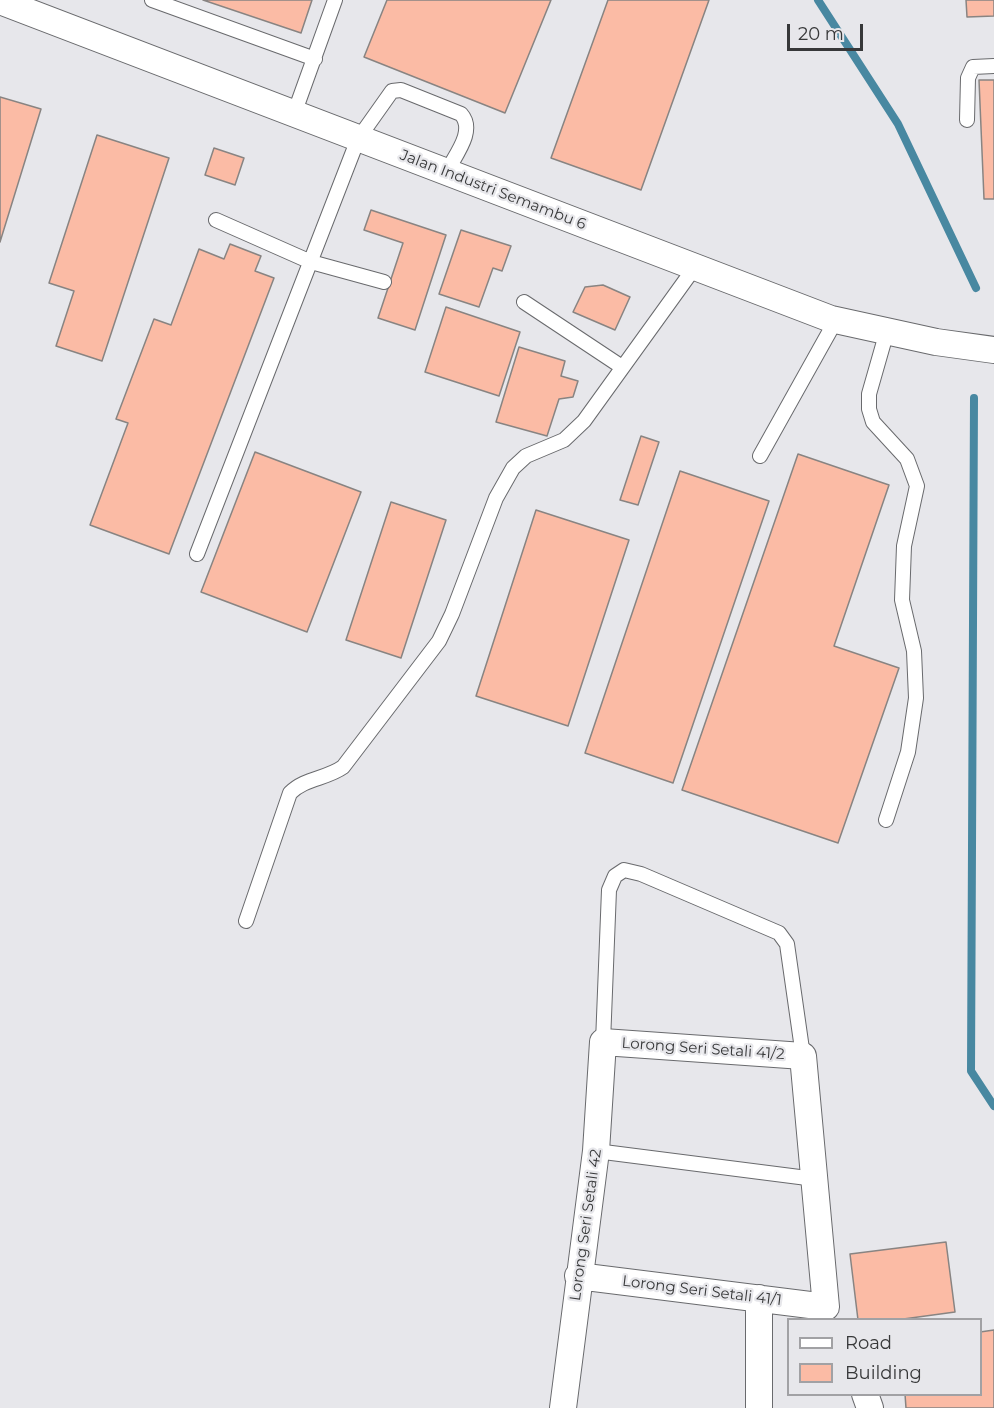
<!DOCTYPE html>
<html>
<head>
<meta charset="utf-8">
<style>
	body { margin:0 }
	#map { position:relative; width:994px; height:1408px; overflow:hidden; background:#e7e7eb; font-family:Montserrat,sans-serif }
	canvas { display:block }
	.legend { position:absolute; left:787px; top:1318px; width:195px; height:78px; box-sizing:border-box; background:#e7e7eb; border:2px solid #a1a1a4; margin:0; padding:8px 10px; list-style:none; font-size:18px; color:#373839 }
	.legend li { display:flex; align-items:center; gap:12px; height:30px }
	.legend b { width:30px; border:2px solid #a1a1a4 }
	.scale { position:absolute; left:787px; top:24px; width:76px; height:27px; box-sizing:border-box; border:3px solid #373839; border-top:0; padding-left:8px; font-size:18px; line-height:21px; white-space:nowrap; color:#373839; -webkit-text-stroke:4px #e7e7eb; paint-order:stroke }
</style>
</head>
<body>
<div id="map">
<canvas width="994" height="1408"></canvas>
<ul class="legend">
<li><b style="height:8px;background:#fff"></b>Road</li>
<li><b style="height:16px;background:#fbbba5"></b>Building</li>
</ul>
<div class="scale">20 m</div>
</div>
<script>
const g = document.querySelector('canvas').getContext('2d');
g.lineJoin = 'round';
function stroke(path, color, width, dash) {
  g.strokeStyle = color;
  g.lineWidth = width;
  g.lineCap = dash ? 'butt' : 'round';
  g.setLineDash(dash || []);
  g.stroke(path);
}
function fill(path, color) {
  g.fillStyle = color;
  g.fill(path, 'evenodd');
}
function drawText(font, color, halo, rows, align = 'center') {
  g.font = font + ' Montserrat,sans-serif';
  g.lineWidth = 4.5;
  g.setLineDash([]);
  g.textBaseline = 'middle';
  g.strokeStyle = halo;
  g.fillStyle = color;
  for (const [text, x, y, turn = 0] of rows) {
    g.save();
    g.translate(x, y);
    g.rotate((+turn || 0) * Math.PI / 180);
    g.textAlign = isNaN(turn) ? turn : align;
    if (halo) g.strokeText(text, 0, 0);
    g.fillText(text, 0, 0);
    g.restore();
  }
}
stroke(new Path2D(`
	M818,0L898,124L976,288
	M974,398L971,1071L994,1106`), '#4888a1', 8);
const building = new Path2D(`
	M203,0H312L301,33Z
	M387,0H551L505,113L364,57Z
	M608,0H709L641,190L551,158Z
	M966,0H994V16L967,17Z
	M979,80H994V199H984Z
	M0,97L41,109L0,242Z
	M97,135L169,158L102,361L56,346L74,291L49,283Z
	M214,148L244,158L235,185L205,175Z
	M371,210L446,235L415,330L378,318L403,243L364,230Z
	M461,230L511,246L502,271L493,268L479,307L439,294Z
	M230,244L261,256L255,271L274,278L169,554L90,525L128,423L116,419L154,319L171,325L199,249L224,259Z
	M603,285L630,297L615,330L573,312L585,287Z
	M446,307L520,332L499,396L425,372Z
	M519,347L565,361L561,376L578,381L573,397L559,399L547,436L496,422Z
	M641,436L659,442L638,505L620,500Z
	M255,452L361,492L307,632L201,592Z
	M798,454L889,485L834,646L899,668L838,843L682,790Z
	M680,471L769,501L673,783L585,753Z
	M391,502L446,520L401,658L346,640Z
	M536,510L629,540L568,726L476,696Z
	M946,1242L955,1312L896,1320H858L850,1254Z
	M994,1330V1408H906L905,1394H980V1332Z`);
fill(building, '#fbbba5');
stroke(building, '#888482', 1.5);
const lane = new Path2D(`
	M152,0L315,59
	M294,114L335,0
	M967,120L968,78L973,67L994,66
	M216,220L311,262L384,282
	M524,302L622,367
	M760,456L836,320
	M197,554L358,139L392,91L401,90L461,114C476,131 455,155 446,173
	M886,820L908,752L916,698L914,651L902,600L904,546L917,486L907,459L873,422L869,409V394L887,331
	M246,921L290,793C305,778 326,779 343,767L439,641L452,614L496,498L513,468L526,456L564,440L584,421L695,267
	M603,1042L609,890L615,876L624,870L641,874L779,933L787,944L803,1056
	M596,1151L815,1179`);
const street = new Path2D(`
	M0,1L831,319L936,342L994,350
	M865,1394L870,1408
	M563,1408L596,1151L603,1042L803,1056L826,1307L578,1276
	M759,1408V1298`);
stroke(lane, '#696a6d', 16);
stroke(street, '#696a6d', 28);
stroke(lane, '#fff', 14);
stroke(street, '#fff', 26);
drawText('15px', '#373839', '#e7e7eb', [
	["Jalan Industri Semambu 6",493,190,21],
	["Lorong Seri Setali 41/2",703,1049,4],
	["Lorong Seri Setali 42",586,1225,-82],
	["Lorong Seri Setali 41/1",702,1291,7]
]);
</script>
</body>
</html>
